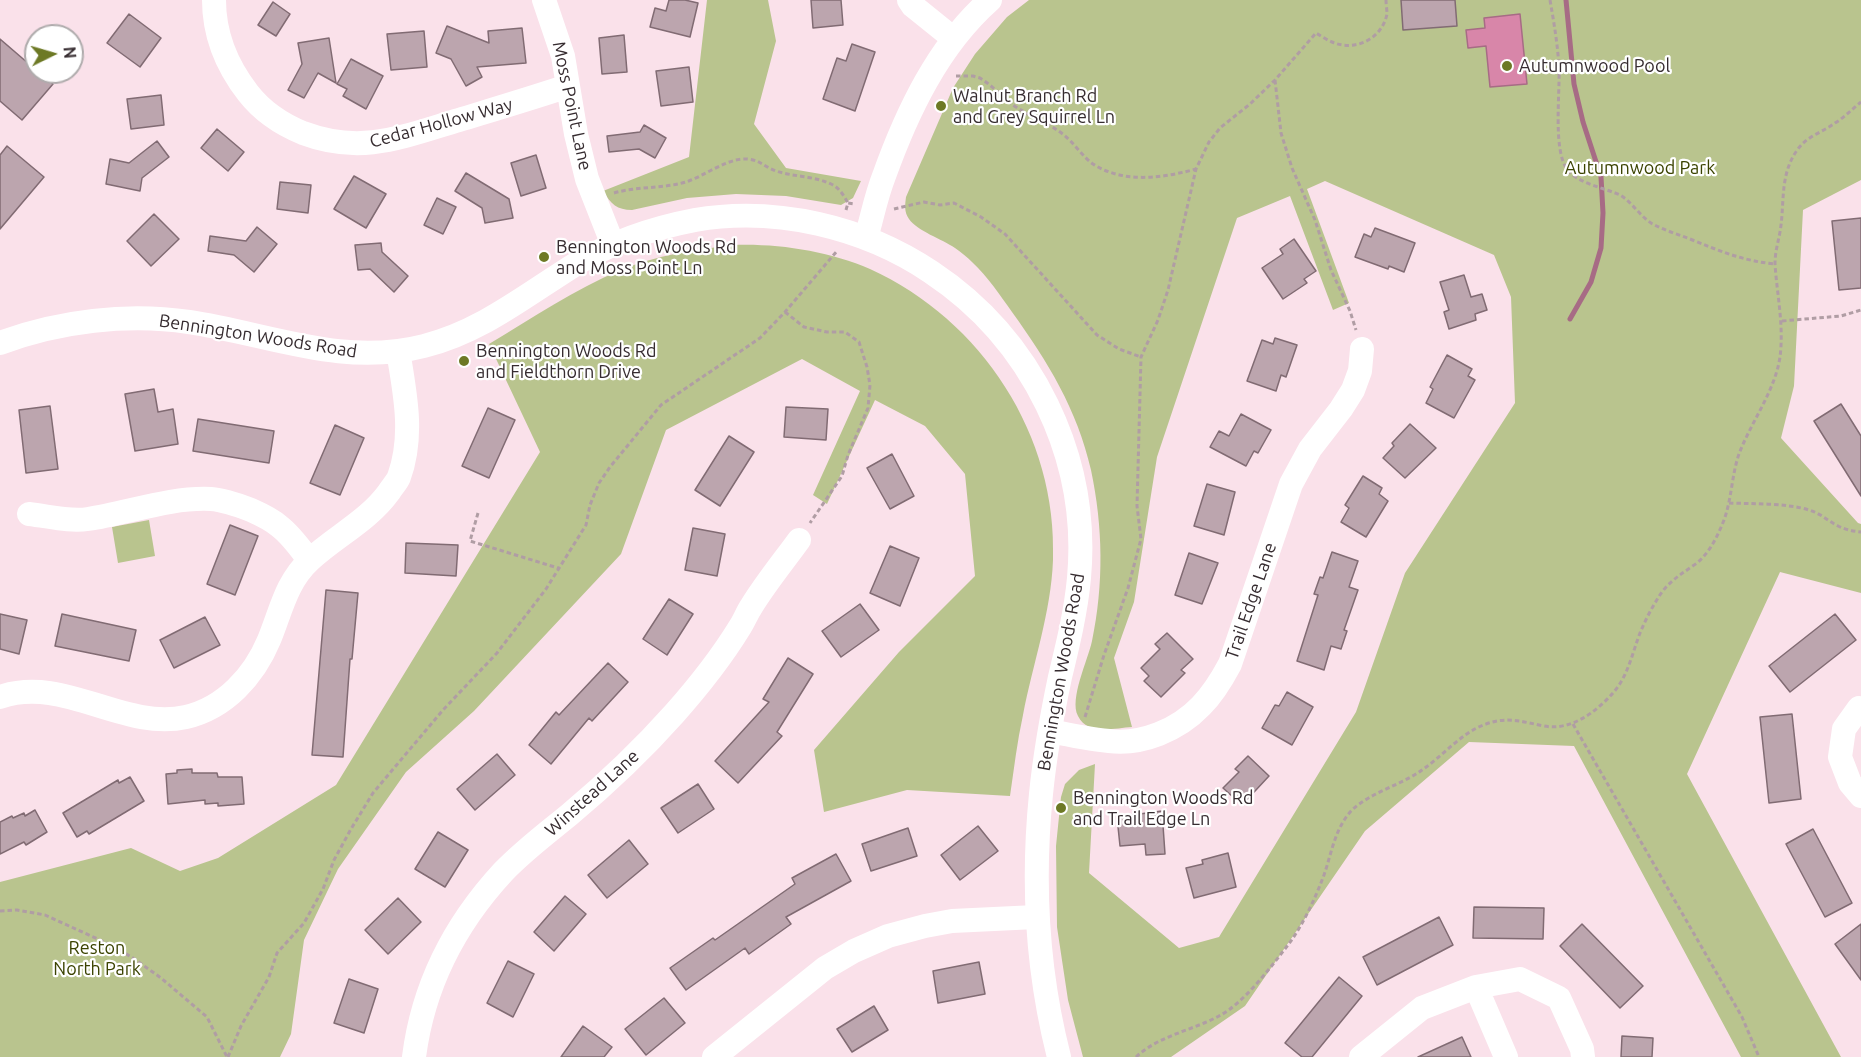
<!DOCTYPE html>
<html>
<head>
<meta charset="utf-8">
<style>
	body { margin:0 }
	#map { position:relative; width:1861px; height:1057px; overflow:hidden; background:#fae1ea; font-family:Ubuntu,sans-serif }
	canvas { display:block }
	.north { position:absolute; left:24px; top:24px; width:60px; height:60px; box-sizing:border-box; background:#fff; border:2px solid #afabac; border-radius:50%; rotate:85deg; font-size:16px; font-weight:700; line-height:24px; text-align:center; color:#362c30 }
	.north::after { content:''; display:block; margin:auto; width:21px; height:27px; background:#6d7925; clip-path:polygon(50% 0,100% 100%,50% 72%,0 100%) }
</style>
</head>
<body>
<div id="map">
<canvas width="1861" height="1057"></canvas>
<div class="north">N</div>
</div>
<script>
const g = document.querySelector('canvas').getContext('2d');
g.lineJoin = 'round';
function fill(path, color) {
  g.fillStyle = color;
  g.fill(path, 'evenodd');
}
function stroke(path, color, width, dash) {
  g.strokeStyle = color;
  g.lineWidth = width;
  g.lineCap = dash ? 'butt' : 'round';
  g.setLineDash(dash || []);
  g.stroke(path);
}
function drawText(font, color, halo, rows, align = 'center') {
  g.font = font + ' Ubuntu,sans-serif';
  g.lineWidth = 4.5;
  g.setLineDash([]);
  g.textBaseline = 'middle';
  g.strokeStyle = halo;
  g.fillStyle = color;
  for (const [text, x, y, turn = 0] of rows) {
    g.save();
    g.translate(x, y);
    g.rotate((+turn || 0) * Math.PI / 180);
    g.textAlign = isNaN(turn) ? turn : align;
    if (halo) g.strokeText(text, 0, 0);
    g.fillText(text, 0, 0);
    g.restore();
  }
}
fill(new Path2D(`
	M707,0H768L776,41L754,124L786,168L861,181L853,198L841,205L786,196L736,194L687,198L632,210C617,210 611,204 603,191L689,157Z
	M1029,0H1861V180L1803,210L1794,386L1781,438L1858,523L1861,524V593L1780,572L1687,774L1841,1057H1741L1574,746L1469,742L1365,831L1245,1006L1171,1057H1083L1068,1000L1057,927L1056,846L1061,797L1065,784L1079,770L1095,764L1089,873L1179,948L1219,937L1356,712L1405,573L1515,403L1511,297L1494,255L1325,181L1307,189L1349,303L1333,310L1290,196L1237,218L1157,457L1134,602L1114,658L1132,727C1114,728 1088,736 1078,716C1069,699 1088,660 1092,641C1104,584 1103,527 1091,470C1077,409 1048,362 1012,312C1000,295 988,277 972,262C967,257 961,252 955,248C942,239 917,231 909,219C904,212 905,205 906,197L953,88L975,54L1007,17Z
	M732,245C777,243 829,251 870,269C982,320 1058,436 1053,560C1051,613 1033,663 1023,715C1017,742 1014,769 1010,796L907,790L824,812L814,750L899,652L975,576L965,474L925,426L875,400L827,504L813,495L860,391L802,359L666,430L621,554L474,711L406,772L338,869L304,940L291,1034L280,1057H0V882L131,848L180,871L218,858L336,785L540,452L489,344C532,318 575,289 621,270C657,255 694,250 732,245Z
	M149,520L155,556L118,563L112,527Z`), '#b9c48e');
const water = new Path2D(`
	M1520,14L1527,84L1490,87L1486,46L1468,48L1466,30L1485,28L1484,18Z`);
fill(water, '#d886a9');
stroke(water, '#a76b85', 1.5);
stroke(new Path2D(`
	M1566,0L1574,84L1583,122L1601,177L1603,213L1601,248L1591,282L1570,319`), '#a76b85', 5);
const building = new Path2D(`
	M669,0H685L698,3L690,37L650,27L655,8L666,11Z
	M811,0H841L843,25L813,28Z
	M1401,0H1455L1457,26L1403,30Z
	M273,2L290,14L276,36L258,25Z
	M129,14L161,38L140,67L107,43Z
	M447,26L489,43L488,31L522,28L526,63L477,67L482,77L466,86L451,59L436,53Z
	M424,31L427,67L391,70L387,34Z
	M624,35L627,72L602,74L599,38Z
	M329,38L336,83L318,73L304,98L288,90L302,64L298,43Z
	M0,39L36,70V72H39L53,84L22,120L0,101Z
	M852,44L875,52L855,111L823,99L837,58L846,61Z
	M351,59L383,76L366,109L343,96L347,89L337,84Z
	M689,67L693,102L661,106L656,71Z
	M161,95L164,125L131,129L127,99Z
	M644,125L666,138L655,158L639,149L609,152L607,136L640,132Z
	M217,129L244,152L228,171L201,148Z
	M157,141L169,157L142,178L140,191L106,184L110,159L129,163Z
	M7,146L44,177L0,229V155Z
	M536,155L546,188L521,196L511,163Z
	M466,173L509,199L513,218L485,223L482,208L455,191Z
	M354,176L386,194L366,228L334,209Z
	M280,182L311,185L308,213L277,209Z
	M437,198L456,207L443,234L424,225Z
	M154,214L179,239L151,266L127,241Z
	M1861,218V288L1839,290L1832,221Z
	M257,227L277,244L254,272L234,255L208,251L210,236L246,241Z
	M1375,228L1415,243L1404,272L1389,266L1388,269L1355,257L1364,234L1371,237Z
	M1294,239L1316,271L1304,279L1307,283L1283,299L1262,268L1283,254L1280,249Z
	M381,243L382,252L408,276L394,292L370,269L358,270L355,245Z
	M1464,275L1471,297L1482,294L1487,310L1475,314L1476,320L1449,329L1444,312L1449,310L1440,282Z
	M1275,338L1297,345L1286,377L1281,375L1276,391L1247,381L1262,340L1273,344Z
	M1447,355L1472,369L1468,376L1475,380L1454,418L1426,403L1433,389L1430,387Z
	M154,389L158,412L173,409L178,444L135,451L125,394Z
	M1841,404L1861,436V496L1814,421Z
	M50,406L58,469L26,473L19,410Z
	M786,407L828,409L826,440L784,437Z
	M488,408L515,420L489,478L462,466Z
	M1241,414L1271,430L1258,453L1254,451L1246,466L1210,447L1219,431L1229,436Z
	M198,419L274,431L269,463L193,451Z
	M1410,424L1436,448L1405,478L1383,458L1394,446L1392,443Z
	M335,425L364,438L340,495L310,483Z
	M729,436L754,452L720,506L695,490Z
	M892,454L914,496L890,509L867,468Z
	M1363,476L1382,488L1379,494L1388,501L1366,537L1341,522L1349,508L1345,505Z
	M1207,484L1235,492L1224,535L1194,526Z
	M230,525L258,536L235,595L207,584Z
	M693,528L725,534L717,576L685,570Z
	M406,543L458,545L456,576L405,573Z
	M890,546L919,558L900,606L870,593Z
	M1332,552L1358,561L1349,587L1358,590L1344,630L1347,631L1341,649L1331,646L1324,670L1297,661L1318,595L1314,594L1320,577L1323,578Z
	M1189,553L1218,563L1202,604L1175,595Z
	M326,590L358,593L352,659H350L343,757L312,755Z
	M669,599L693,614L667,655L643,639Z
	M860,604L879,630L841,657L822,631Z
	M0,614L27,620L19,654L0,649Z
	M62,614L136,630L129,661L55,646Z
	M1835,614L1856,640L1790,692L1769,666Z
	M205,617L220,645L174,668L160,640Z
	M1167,633L1193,659L1181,670L1185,673L1161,697L1144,681L1149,676L1141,668L1160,649L1155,644Z
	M788,658L813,674L777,732L782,736L738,783L715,761L769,702L763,699Z
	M608,663L628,682L592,721L589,718L551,764L529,745L556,712L559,715Z
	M1287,692L1313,707L1292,745L1262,728L1275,705L1279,706Z
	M1792,714L1801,799L1769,803L1760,717Z
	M497,754L515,775L475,810L457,789Z
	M1248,756L1269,776L1242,805L1223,788L1239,772L1235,769Z
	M192,769V773H217L218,777H242L244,804L218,806V803L205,804V800L168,804L166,774L177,773V770Z
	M130,777L144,801L89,834L87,831L77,837L63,813L118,780L119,783Z
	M698,784L714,809L678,833L661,808Z
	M35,810L47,832L26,845L24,842L0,854V822L12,816L13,818L24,813L25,816Z
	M1162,811L1165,854L1146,855L1145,844L1120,846L1117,817Z
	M978,826L998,851L960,880L941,855Z
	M908,828L917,856L871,871L862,844Z
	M1813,829L1852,903L1825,917L1786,844Z
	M438,832L468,850L445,887L415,869Z
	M629,840L648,864L607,898L588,875Z
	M1228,853L1236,887L1194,898L1186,868L1203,864L1202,860Z
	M836,854L851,881L786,917L791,924L749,954L745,948L686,990L670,968L713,938L715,940L795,884L792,878Z
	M565,896L586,914L554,951L534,932Z
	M398,898L421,922L388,954L365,930Z
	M1474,907L1544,908L1543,939L1473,938Z
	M1439,917L1453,945L1377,985L1363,957Z
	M1582,924L1643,986L1620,1008L1560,946Z
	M1861,924V980L1835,944Z
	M508,961L534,974L513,1017L487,1003Z
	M979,962L985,994L938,1003L933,971Z
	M1339,977L1362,996L1312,1057H1302L1285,1043Z
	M349,979L378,989L364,1033L334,1023Z
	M664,998L685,1023L646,1055L625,1029Z
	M874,1006L888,1030L852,1052L837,1029Z
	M583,1026L612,1047L604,1057H561Z
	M1622,1036L1653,1038L1652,1057H1621Z
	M1462,1037L1471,1057H1418Z`);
fill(building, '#bca5ae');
stroke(building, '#816b73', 1.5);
stroke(new Path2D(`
	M1550,0C1554,23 1558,46 1559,69C1560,94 1553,150 1567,169C1576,183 1605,188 1620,195C1632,202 1639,215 1651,223C1663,230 1677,234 1690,239C1720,251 1743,261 1775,264
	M956,76H973L980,78C993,86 1003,98 1016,107C1031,117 1049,123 1064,135C1074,143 1083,157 1093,164C1124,184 1163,178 1196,169
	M1275,80L1281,133L1292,168L1315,220L1331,270L1350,311L1356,330
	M614,193C638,186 662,189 686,182C704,176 723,161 742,159C759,158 762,166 776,171C794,177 816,176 833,185C840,189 844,196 848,203
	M894,209L924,202L940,205L954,203L981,217L1005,234L1097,335L1119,349L1141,357
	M846,210L848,203L855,204
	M785,312L804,327L827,332H845L859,342L867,367L870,385L868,408L848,455L842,476L810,523
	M1782,321L1841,316L1861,310
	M1729,503C1752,504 1787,503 1809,510C1820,513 1828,521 1838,526C1846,530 1853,531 1861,532
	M478,513L470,541L558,568
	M1085,717L1104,655L1128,588L1141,539L1137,506L1141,357L1158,320L1168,290L1196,169L1209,142L1220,128L1250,104L1275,80L1316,33C1321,36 1327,40 1332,42C1355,52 1382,39 1387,14C1387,10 1386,4 1386,0
	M1573,724L1742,1017L1759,1057
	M0,911L17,910L45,915L113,946L133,958L161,978L207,1017L227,1057
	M228,1057L241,1026L269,977L277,953L304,923L323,889L334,860L351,829L373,793L443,710L497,653L546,589L586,525L590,505L599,483L610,467L661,405L760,338L785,312L837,251
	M1136,1057C1160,1035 1191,1031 1219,1016C1244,1003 1270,968 1288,945C1303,925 1315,899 1324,875C1332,852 1335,827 1353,809C1372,792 1401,785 1422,770C1443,756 1462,732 1486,724C1508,716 1523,722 1544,726C1571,731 1596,712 1613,693C1628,676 1632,654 1640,633C1645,621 1651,609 1658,598C1668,581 1682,574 1697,563C1709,553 1716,539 1722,525C1732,502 1731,477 1739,454C1751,422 1775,391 1780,357C1784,325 1777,295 1775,264C1775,252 1778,243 1780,232C1785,204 1779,174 1798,149C1807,136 1823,132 1835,123C1845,117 1852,109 1861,102`), '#b09da4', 3, [4.5, 3]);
stroke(new Path2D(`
	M214,0C214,34 227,66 248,93C262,111 281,124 303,133C361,155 402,137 459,120C495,109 532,98 568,86
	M544,0L563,56L576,134L587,179L613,245
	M909,0L913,6L954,39
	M866,238C872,218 876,196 884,176C907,112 938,46 990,0
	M0,343C59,321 127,313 189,322C269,334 342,367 424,346C481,332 526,295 576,264C612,242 653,228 695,220C776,206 864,227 931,272C1032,339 1090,457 1079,578C1076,611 1068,644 1060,677C1052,715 1045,754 1041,794C1032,883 1037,971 1059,1057
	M29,514C48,516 69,522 88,519C128,513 170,497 211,499C224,500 238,505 251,510C260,514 271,519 279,526C291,535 300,548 309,560
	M0,697C64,675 123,731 186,717C225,708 254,676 269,640C281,611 286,582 310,560C336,536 368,521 389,492C392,487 397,482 399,477C414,436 405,393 398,351
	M1861,709L1859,708L1844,729L1840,757L1850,783L1861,796
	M1050,731C1069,735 1089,739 1109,741C1142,745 1178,730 1201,706C1213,694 1222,679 1230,664L1291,484L1310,449L1341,409L1353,390L1360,371L1362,349
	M1476,987L1506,1057
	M414,1057C423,986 455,924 503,872C523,851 547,833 569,815C606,784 642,750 674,714C698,687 721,658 740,627C744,621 747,613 751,607C765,584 783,562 799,540
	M714,1057L825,968L854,951L888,936L925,926L952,921L1036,917
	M1361,1057L1422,1008L1476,987L1520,979L1559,998L1582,1049L1583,1057`), '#fff', 24);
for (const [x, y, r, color] of [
	[1507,66,6,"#6d7925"],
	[941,106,6,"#6d7925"],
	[544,257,6,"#6d7925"],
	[464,361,6,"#6d7925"],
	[1061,808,6,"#6d7925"]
]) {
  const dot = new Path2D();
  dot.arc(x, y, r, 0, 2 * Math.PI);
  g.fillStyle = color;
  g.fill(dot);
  stroke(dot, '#fff', 2);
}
drawText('18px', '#362c30', '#fff', [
	["Autumnwood Pool",1519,66],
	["Walnut Branch Rd",953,96],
	["and Grey Squirrel Ln",953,117],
	["Bennington Woods Rd",556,247],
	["and Moss Point Ln",556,268],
	["Bennington Woods Rd",476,351],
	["and Fieldthorn Drive",476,372],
	["Bennington Woods Rd",1073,798],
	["and Trail Edge Ln",1073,819]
], 'left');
drawText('18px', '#362c30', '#fff', [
	["Moss Point Lane",572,106,78],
	["Cedar Hollow Way",441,123,-15],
	["Bennington Woods Road",258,336,9],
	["Trail Edge Lane",1251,601,-71],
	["Bennington Woods Road",1061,672,-80],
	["Winstead Lane",592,793,-42]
]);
drawText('18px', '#3b4301', '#fff', [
	["Autumnwood Park",1640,168],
	["Reston",97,948],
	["North Park",97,969]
]);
</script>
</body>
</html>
